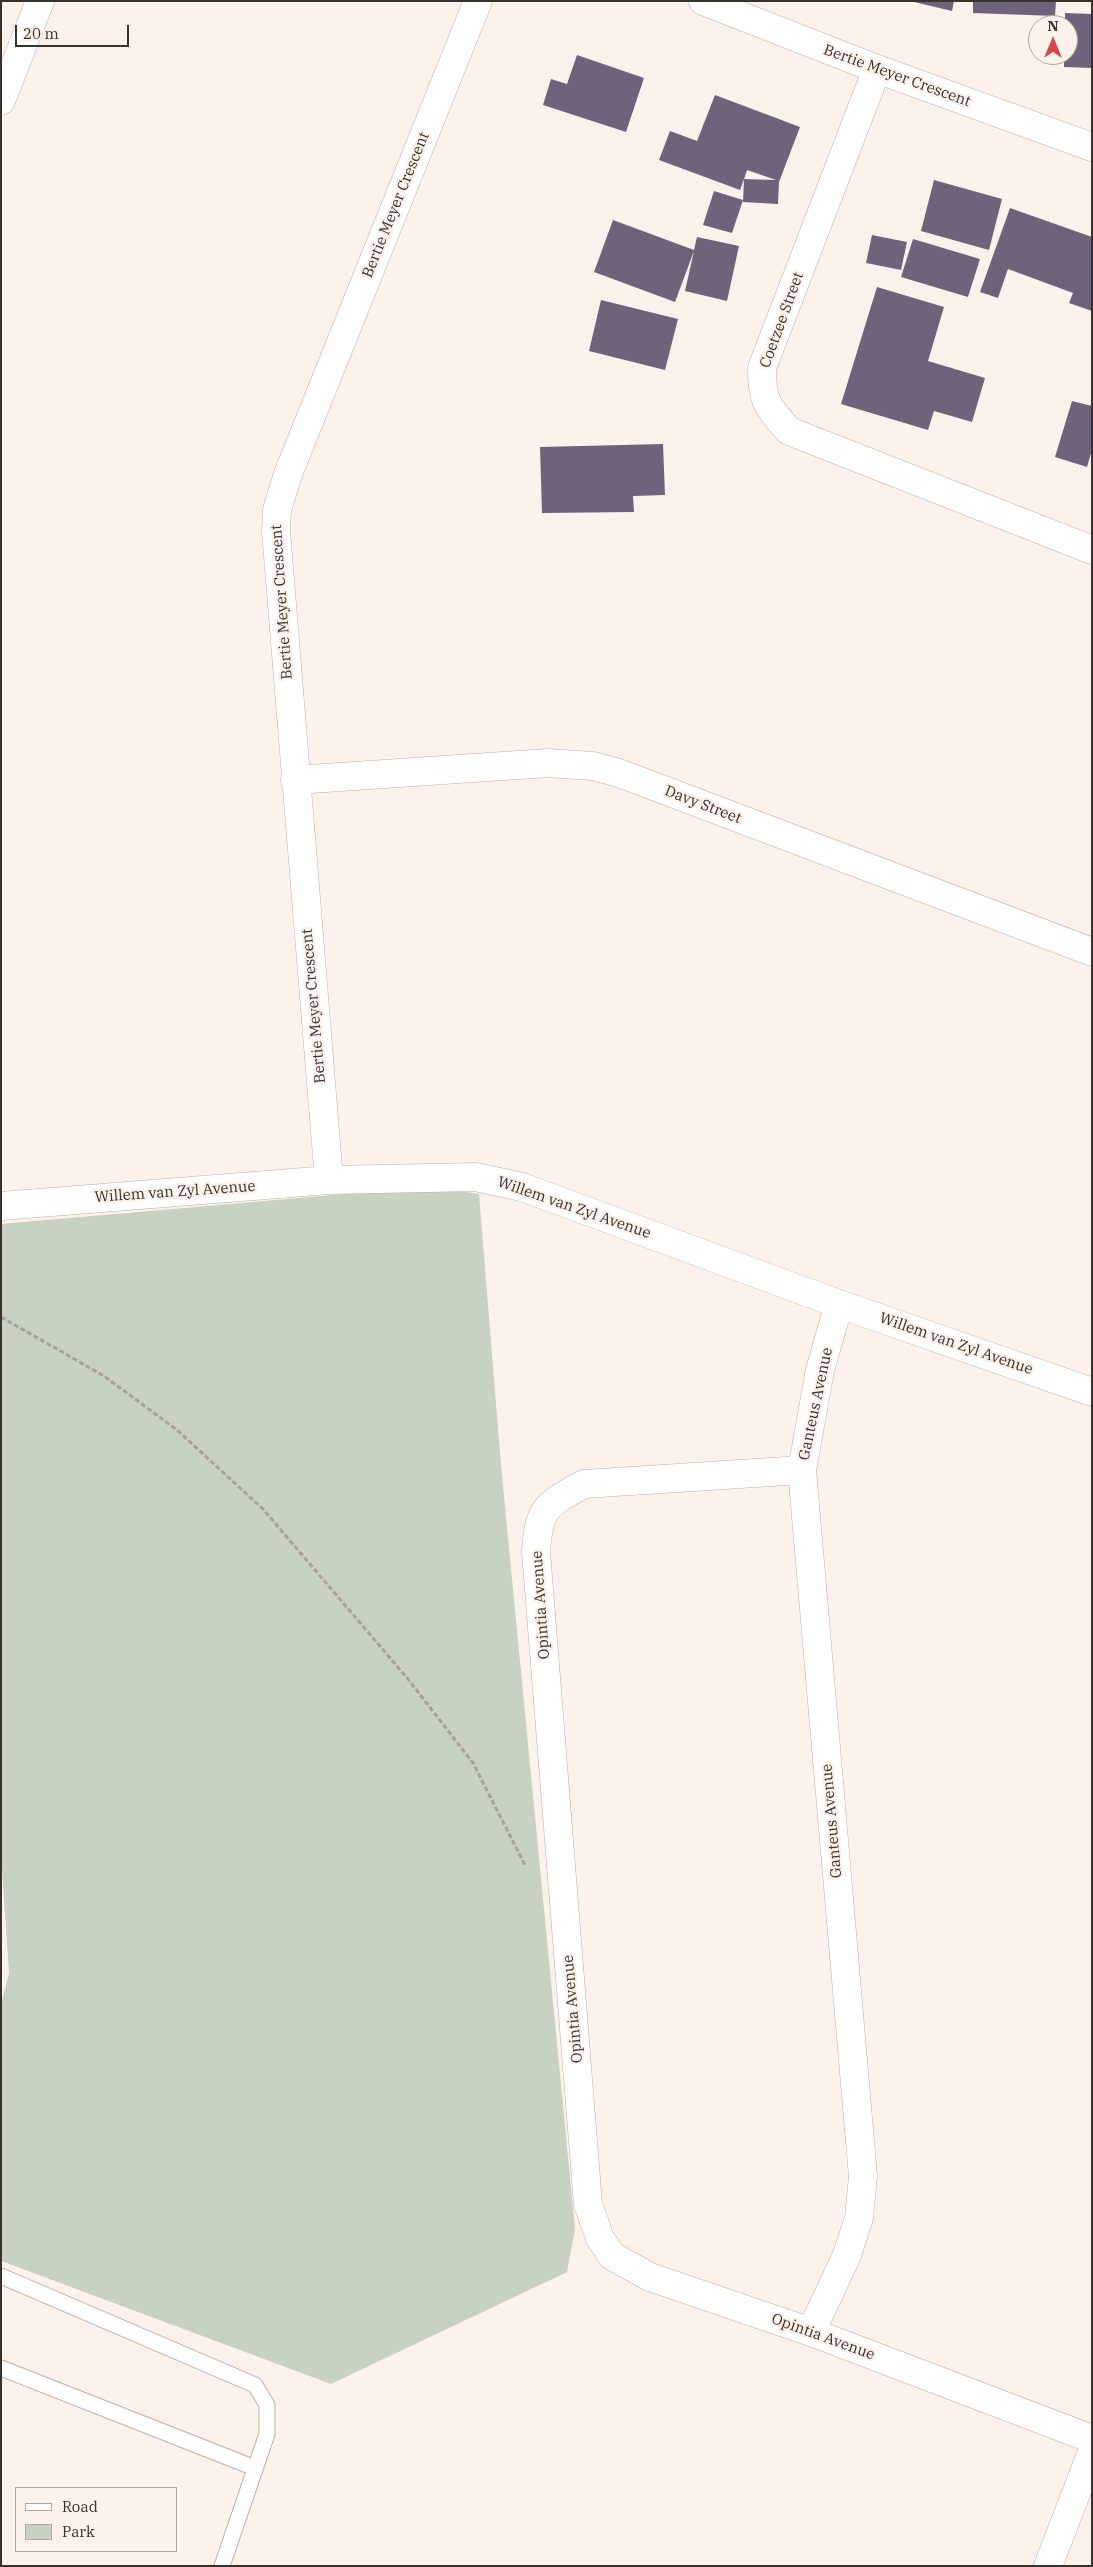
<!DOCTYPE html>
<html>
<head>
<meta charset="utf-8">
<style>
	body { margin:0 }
	#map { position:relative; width:1093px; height:2567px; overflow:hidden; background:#fdf2eb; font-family:"IBM Plex Serif",serif }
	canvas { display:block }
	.frame { position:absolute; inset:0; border:2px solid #37322e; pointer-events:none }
	.legend { position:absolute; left:15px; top:2487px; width:162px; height:65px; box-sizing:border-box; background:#fdf2eb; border:1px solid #aea59f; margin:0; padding:6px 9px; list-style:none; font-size:15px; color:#37322e }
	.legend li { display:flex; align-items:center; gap:10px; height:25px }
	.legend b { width:25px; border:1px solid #aea59f }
	.north { position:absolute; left:1028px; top:15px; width:50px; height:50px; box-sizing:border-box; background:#fdf2eb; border:1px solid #aea59f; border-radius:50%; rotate:0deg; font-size:14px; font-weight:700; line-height:20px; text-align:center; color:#37322e }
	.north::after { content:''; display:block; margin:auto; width:18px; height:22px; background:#d6474b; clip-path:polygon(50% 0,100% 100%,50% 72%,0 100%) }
	.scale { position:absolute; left:15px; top:25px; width:114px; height:22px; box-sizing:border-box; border:2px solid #37322e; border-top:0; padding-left:6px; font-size:15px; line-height:18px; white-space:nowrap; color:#37322e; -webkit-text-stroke:4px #fdf2eb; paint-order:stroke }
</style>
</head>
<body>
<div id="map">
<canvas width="1093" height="2567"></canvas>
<div class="frame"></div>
<ul class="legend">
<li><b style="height:6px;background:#fff"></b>Road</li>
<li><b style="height:14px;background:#c8d2c1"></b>Park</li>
</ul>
<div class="north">N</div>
<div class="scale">20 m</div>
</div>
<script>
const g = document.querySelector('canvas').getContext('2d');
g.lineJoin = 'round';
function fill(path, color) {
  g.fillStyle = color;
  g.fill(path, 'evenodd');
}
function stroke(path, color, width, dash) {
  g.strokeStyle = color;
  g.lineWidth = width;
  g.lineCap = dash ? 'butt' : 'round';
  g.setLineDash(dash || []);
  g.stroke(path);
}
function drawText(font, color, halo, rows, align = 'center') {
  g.font = font + ' "IBM Plex Serif",serif';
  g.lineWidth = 5;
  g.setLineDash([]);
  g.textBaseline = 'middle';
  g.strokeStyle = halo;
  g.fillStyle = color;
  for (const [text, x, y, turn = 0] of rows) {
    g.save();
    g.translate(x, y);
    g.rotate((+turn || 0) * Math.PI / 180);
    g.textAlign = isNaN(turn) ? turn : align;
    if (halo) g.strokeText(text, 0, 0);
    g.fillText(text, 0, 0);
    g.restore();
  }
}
fill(new Path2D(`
	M447,1189L479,1194L501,1465L575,2229L567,2272L331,2384L1,2261V2004L9,1973L1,1855V1224L367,1192Z`), '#c8d2c1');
fill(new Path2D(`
	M910,1H954L952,11Z
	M973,1H1056L1055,16L973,13Z
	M1065,13L1092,14V68L1064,67V55H1068V25H1065Z
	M577,55L644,78L626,132L543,105L551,79L567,84Z
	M715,95L800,127L779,182L778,204L743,202L744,179L740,190L659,160L670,131L697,141ZM747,170L776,180L744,179Z
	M934,180L1002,199L989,250L921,231Z
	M714,191L743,200L732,233L703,225Z
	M1010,208L1092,237V311L1069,303L1073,293L1008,269L998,298L980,292Z
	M613,220L694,250L697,237L739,246L727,301L685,291L694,251L675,302L594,272Z
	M872,235L907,242L901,270L866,263Z
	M913,239L980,259L968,297L901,277Z
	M877,287L944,307L928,361L985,378L972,422L934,411L928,430L841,404Z
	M601,300L678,319L665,370L589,351Z
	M1072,401L1092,406V450L1087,467L1055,457Z
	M663,444L665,495L633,496L634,512L542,513L540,447Z`), '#6f637c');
const service = new Path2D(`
	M1,2276L255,2385L267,2405V2434L222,2566
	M1,2368L255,2468`);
const minor = new Path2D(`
	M703,1L877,69L1092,147
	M877,69L762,368C762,402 767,406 789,431L1092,550
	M1,101L40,1
	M295,780L548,763L593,766L619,773L1092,952
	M329,1180L276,531L277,510L288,474L478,1
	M1,1206L329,1180L476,1177L522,1187L839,1304L1092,1392
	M802,1470L584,1484C546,1505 539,1507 536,1552L588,2204L600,2238L612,2256L650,2277L811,2332L1092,2439
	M811,2332L847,2255L859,2218L863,2176L802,1470L820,1370L839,1304
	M1048,2566L1092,2452`);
stroke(service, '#bcafa7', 17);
stroke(minor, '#bcafa7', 29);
stroke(new Path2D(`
	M1,1317L104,1376L177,1430L263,1509L408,1679L473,1763L526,1867`), '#a9a19b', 3, [5, 2.5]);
stroke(service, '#fff', 15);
stroke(minor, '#fff', 28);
drawText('15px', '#37322e', '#fdf2eb', [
	["Bertie Meyer Crescent",897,76,20],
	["Bertie Meyer Crescent",396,205,-68],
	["Coetzee Street",782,320,-70],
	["Bertie Meyer Crescent",282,602,-94],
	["Davy Street",703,805,21],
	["Bertie Meyer Crescent",314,1006,-95],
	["Willem van Zyl Avenue",175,1192,-4],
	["Willem van Zyl Avenue",574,1208,19],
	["Willem van Zyl Avenue",956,1344,19],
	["Ganteus Avenue",816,1404,-78],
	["Opintia Avenue",541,1605,-94],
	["Ganteus Avenue",832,1821,-95],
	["Opintia Avenue",573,2009,-95],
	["Opintia Avenue",823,2337,20]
]);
</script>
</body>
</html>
